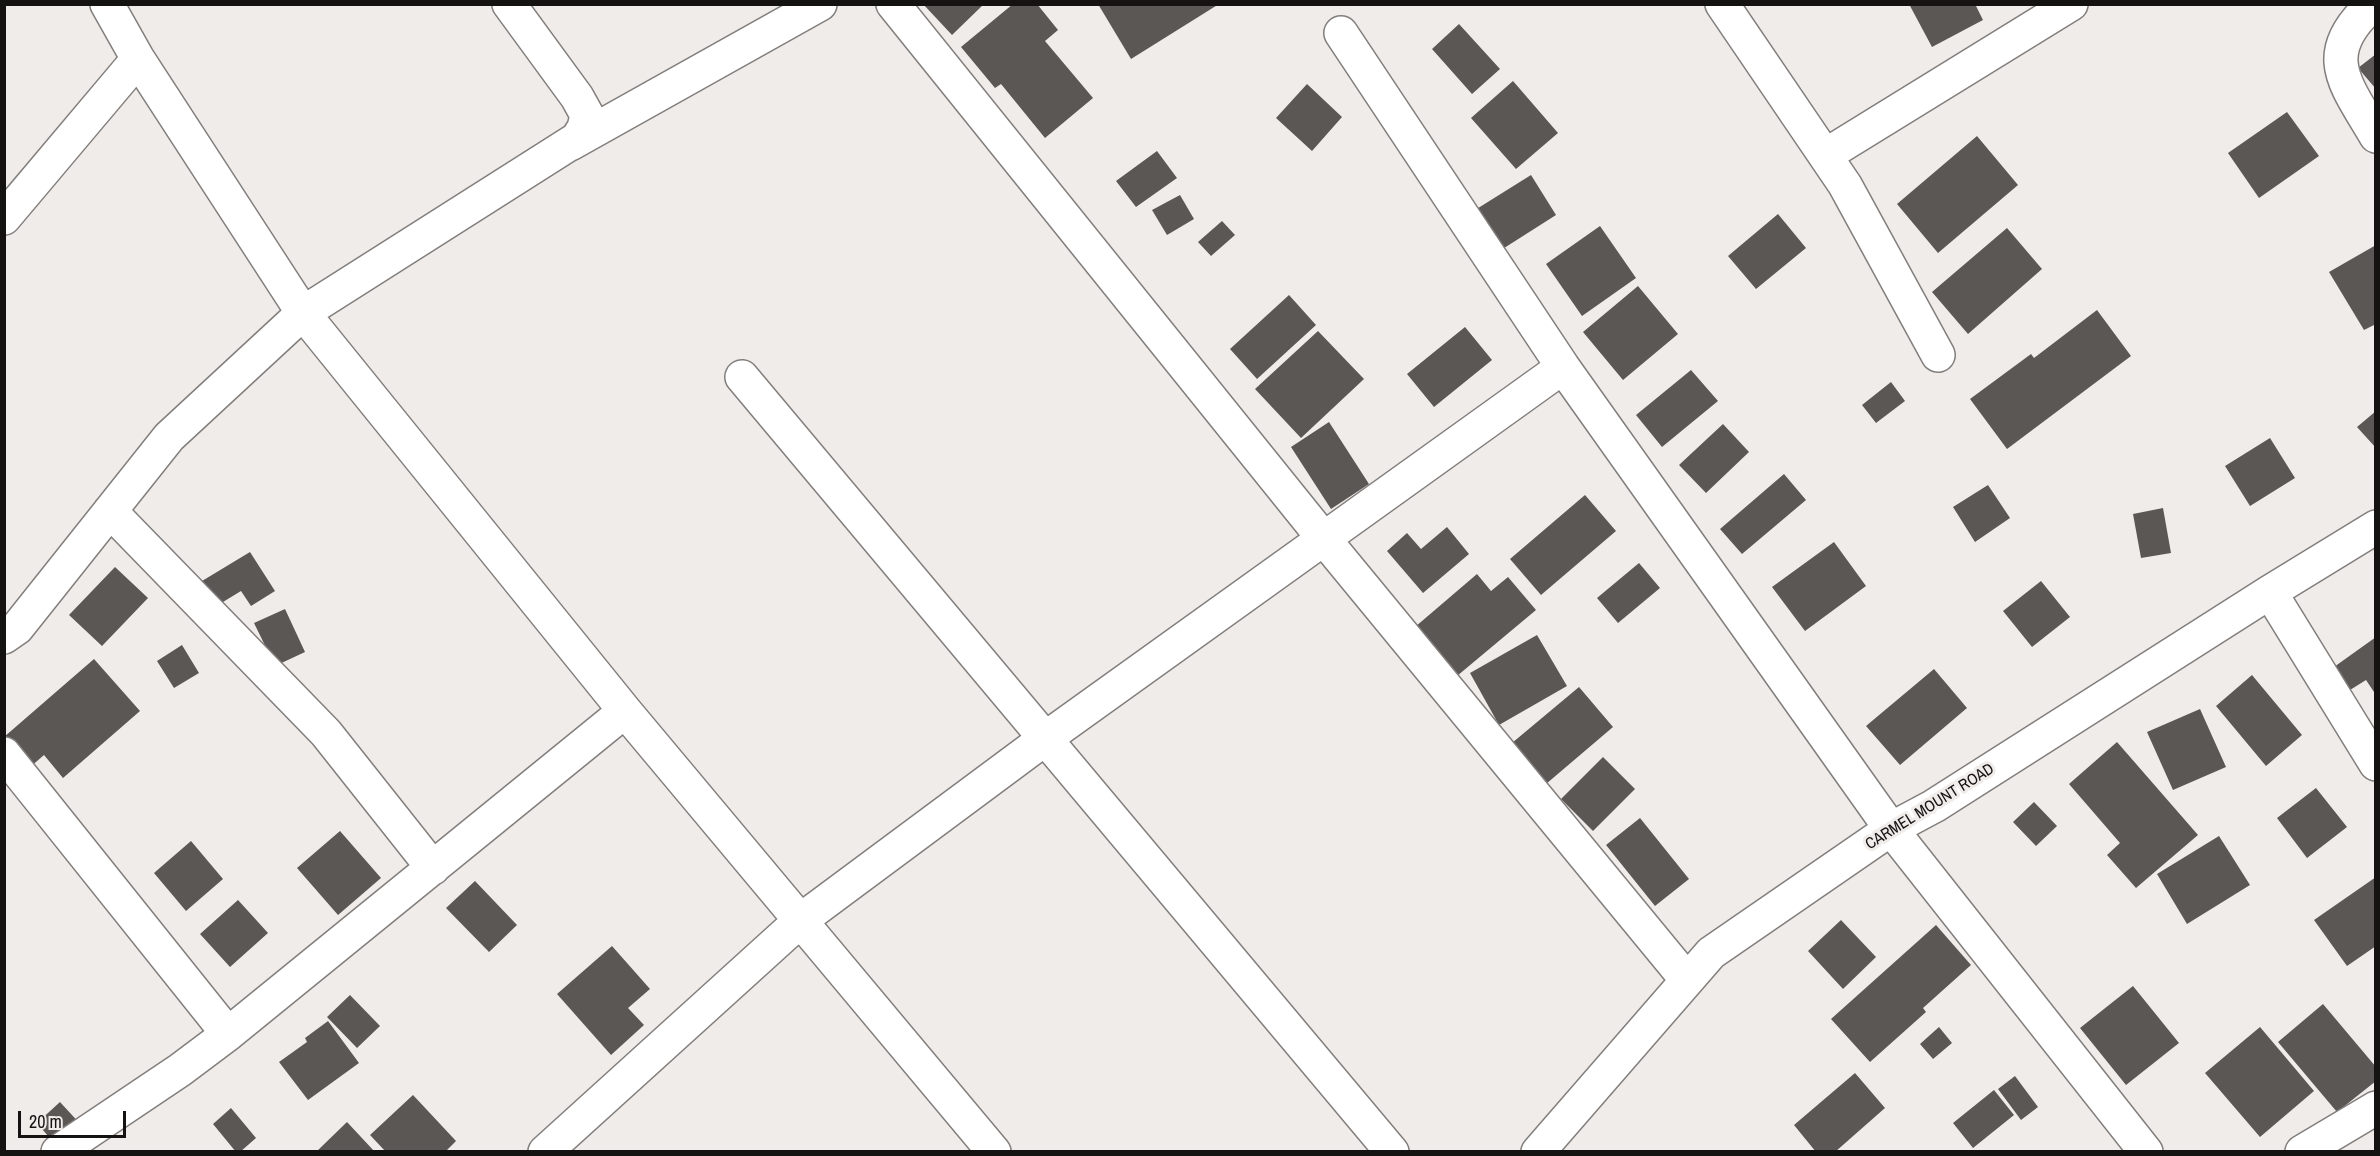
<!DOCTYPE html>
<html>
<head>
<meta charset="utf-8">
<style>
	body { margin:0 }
	#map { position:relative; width:2380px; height:1156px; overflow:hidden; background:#f0ece9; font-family:"Archivo Narrow",sans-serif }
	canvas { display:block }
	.frame { position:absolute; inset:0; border:6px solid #141312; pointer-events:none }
	.scale { position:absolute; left:18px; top:1111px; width:108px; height:27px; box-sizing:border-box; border:3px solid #141312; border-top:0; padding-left:8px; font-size:18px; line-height:21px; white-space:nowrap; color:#141312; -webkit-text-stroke:4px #f0ece9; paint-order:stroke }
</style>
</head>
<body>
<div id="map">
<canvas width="2380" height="1156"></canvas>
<div class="frame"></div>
<div class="scale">20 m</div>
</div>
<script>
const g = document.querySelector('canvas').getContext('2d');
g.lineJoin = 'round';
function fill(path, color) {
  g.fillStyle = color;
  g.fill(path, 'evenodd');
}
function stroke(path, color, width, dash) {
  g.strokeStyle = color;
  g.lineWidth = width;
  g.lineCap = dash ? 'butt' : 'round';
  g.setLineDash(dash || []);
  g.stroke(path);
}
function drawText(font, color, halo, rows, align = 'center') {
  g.font = font + ' "Archivo Narrow",sans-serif';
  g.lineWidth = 6;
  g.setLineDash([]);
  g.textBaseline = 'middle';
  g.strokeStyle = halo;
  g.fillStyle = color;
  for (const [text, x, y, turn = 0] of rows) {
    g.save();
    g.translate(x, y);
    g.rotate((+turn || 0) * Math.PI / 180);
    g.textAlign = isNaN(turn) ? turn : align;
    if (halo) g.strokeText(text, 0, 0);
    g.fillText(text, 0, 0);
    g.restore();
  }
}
fill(new Path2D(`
	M923,4H984L952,35Z
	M1013,4H1037L1058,30L1045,41L1093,98L1045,138L1001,84L995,88L961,47Z
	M1098,4H1219L1131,59Z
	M1909,4H1975L1983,20L1932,47Z
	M1459,24L1500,69L1472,94L1432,49Z
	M2376,54V89L2358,68Z
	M1513,81L1558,133L1516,169L1471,118Z
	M1307,84L1342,117L1312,151L1276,118Z
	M2287,112L2319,156L2259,198L2228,153Z
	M1977,136L2018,185L1938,253L1897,204Z
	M1157,151L1177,178L1136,207L1116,181Z
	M1531,175L1556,215L1501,250L1475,210Z
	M1180,195L1194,219L1167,235L1152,210Z
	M1778,214L1806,248L1756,289L1728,256Z
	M1222,221L1235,235L1211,256L1198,242Z
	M1600,226L1636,278L1582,316L1546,264Z
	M2007,228L2042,269L1968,334L1932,292Z
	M2376,245V324L2364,330L2329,272Z
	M1638,286L1678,334L1623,380L1583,332Z
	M1289,295L1316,325L1257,379L1230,349Z
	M2097,310L2131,356L2007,449L1970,399L2031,354L2034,358Z
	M1465,327L1492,360L1434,407L1407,374Z
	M1318,331L1364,379L1301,438L1255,389Z
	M1691,370L1718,401L1662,447L1636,415Z
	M1891,382L1905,401L1876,423L1862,405Z
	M2376,411V448L2357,427Z
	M1329,422L1369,484L1331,509L1291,447Z
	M1723,424L1749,452L1706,493L1679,465Z
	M2270,438L2295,478L2250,506L2225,466Z
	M1784,474L1806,500L1742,554L1720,529Z
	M1988,485L2010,518L1975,542L1953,507Z
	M1585,495L1616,531L1541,595L1510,559Z
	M2163,508L2171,553L2141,558L2133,514Z
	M1447,527L1469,554L1423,593L1387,551L1407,533L1421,549Z
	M1834,542L1866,586L1805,631L1772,587Z
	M250,552L275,591L251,606L241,591L218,605L202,581Z
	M1639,563L1660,588L1618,623L1597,598Z
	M115,567L148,598L102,646L69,615Z
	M1477,574L1491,591L1508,577L1536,610L1457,676L1415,627Z
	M2041,581L2070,617L2032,647L2003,611Z
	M285,609L305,652L275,666L254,623Z
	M1537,635L1567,686L1499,725L1470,673Z
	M2376,637V695L2366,680L2342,695L2327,672Z
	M182,645L199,673L174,688L157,661Z
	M94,659L140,711L63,778L44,755L29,768L4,737Z
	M1934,669L1967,708L1900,765L1866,726Z
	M2252,675L2302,735L2266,766L2216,706Z
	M1579,687L1613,727L1546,784L1512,743Z
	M2200,709L2226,767L2173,790L2147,732Z
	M2117,742L2198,835L2136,888L2107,855L2120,843L2069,784Z
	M1603,757L1635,789L1593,831L1561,799Z
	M2316,788L2347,827L2307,858L2277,818Z
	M2034,802L2057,826L2036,846L2013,822Z
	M1640,818L1689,879L1655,906L1606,845Z
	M340,831L381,878L338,915L297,868Z
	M2219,836L2250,885L2187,924L2157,874Z
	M191,841L223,879L186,911L154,873Z
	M2376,877V946L2347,966L2314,920Z
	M475,881L517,925L489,952L446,908Z
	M238,900L268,933L230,967L200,934Z
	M1841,920L1876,957L1843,989L1808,951Z
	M1936,925L1971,965L1923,1008L1926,1012L1870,1062L1831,1019Z
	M612,946L650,989L628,1008L644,1025L611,1055L557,994Z
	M2133,986L2179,1043L2126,1085L2080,1028Z
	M350,995L380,1026L357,1048L327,1017Z
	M2323,1004L2376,1067V1081L2337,1112L2278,1042Z
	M328,1021L359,1063L308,1100L279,1062L307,1042L305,1038Z
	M1939,1027L1952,1043L1933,1059L1920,1044Z
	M2260,1027L2314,1091L2260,1137L2205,1073Z
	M1855,1073L1885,1108L1835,1152H1816L1794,1125Z
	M2015,1076L2038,1107L2021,1120L1998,1089Z
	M1994,1090L2014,1115L1973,1148L1953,1123Z
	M413,1095L456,1141L445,1152H386L370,1135Z
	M60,1102L83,1127L59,1149L37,1123Z
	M231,1108L256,1138L240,1152H236L213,1124Z
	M347,1122L375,1152H316Z`), '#5b5755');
const minor = new Path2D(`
	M107,4L138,59L303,313L625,711L994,1152
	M893,4L1324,539L1687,980
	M1722,4L1845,185L1938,355
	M2373,4C2317,54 2345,83 2376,136
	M1341,33L1563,367L1891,829L2146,1152
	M570,144L820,4
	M1826,155L2071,4
	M4,218L138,59
	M742,377L1392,1152
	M110,511L326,733L433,868
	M2270,592L2376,764
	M4,637L17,628L169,437L303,313L577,139L584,128L587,115L577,97L509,4
	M4,754L228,1034
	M58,1152L180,1070L228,1034L625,711
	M545,1152L801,920L1046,738L1563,367
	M1538,1152L1711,953L1891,829L1934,806L2270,592L2376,527
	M2302,1152L2376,1108`);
stroke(minor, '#827e7c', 36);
stroke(minor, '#fff', 33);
drawText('16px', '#141312', '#f0ece9', [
	["CARMEL MOUNT ROAD",1930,807,-32]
]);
</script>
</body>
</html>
